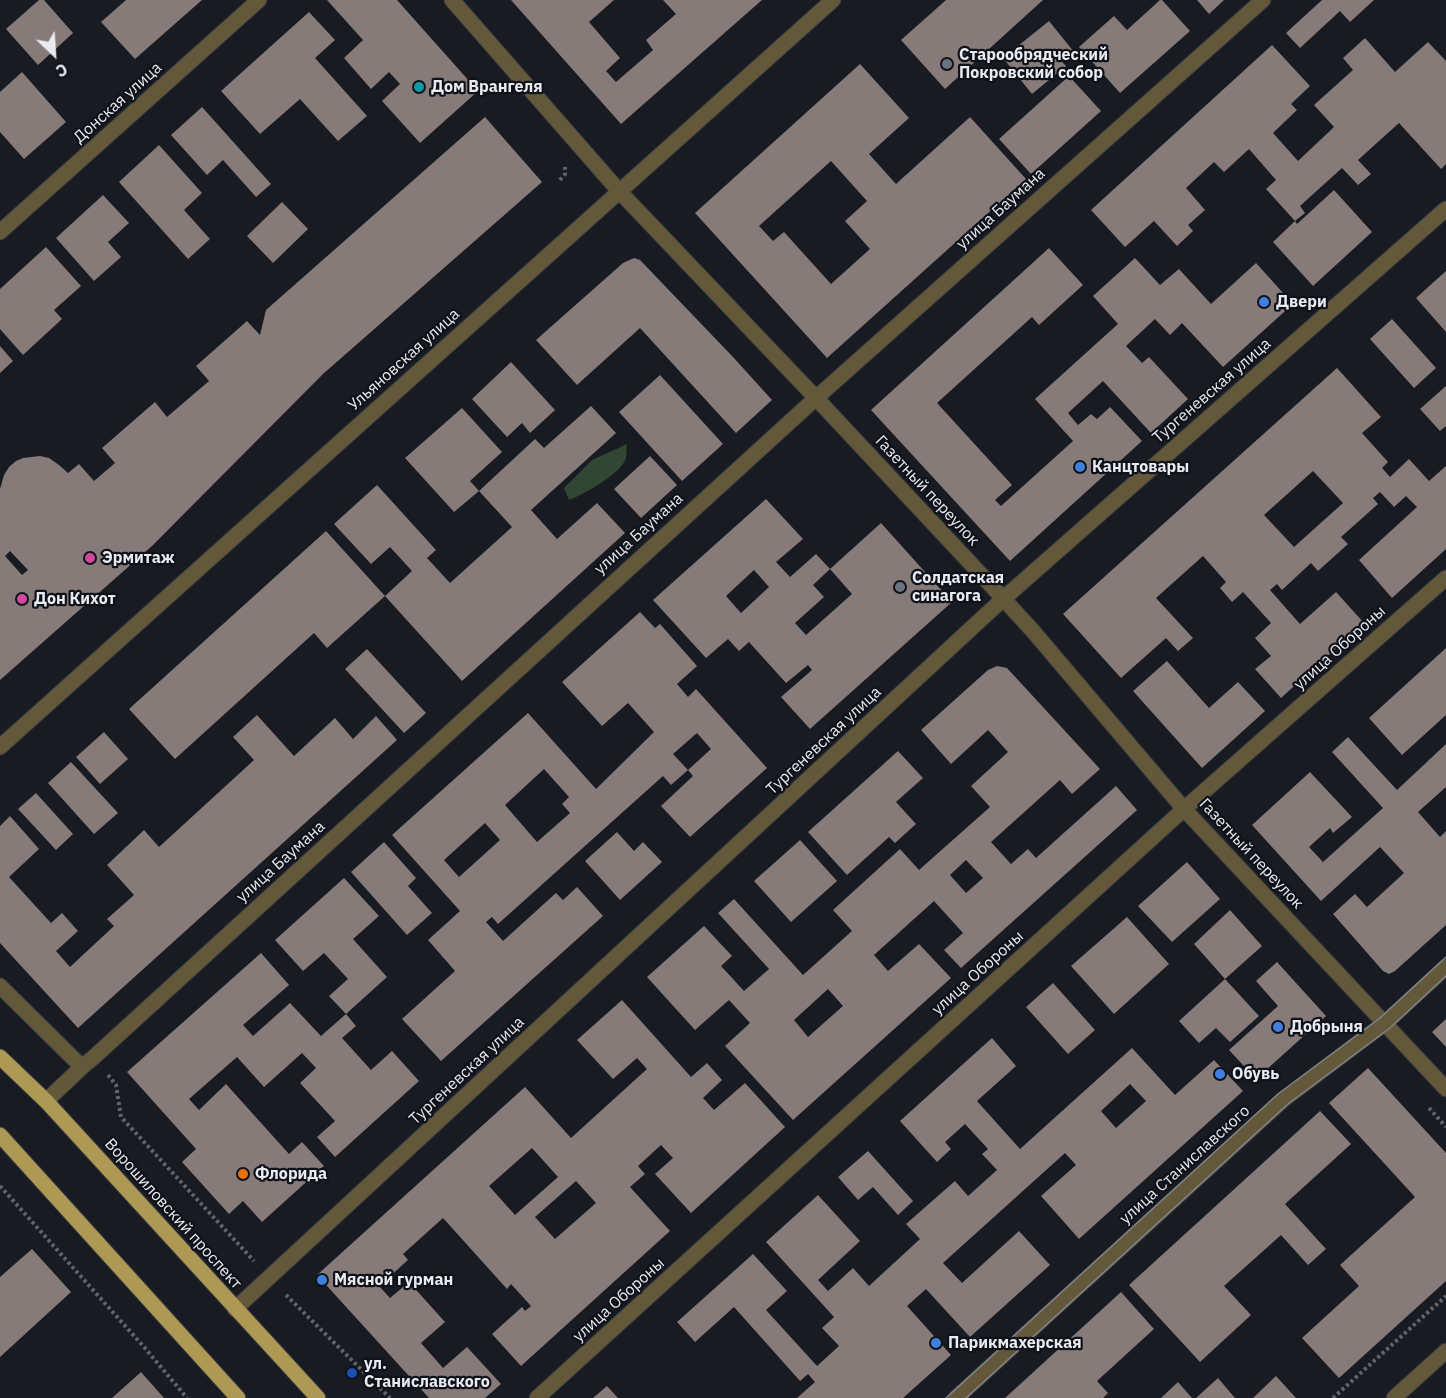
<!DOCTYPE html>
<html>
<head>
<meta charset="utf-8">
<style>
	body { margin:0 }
	#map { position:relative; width:1446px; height:1398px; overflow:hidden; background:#181b22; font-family:"IBM Plex Sans",sans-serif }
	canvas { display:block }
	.north { position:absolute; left:24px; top:24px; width:60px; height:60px; -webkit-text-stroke:4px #0f1219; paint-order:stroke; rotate:155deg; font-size:16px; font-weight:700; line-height:24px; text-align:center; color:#e9ebf0 }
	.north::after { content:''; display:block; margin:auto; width:21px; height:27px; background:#e9ebf0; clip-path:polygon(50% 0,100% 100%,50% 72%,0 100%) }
</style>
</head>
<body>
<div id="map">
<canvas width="1446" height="1398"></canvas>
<div class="north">С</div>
</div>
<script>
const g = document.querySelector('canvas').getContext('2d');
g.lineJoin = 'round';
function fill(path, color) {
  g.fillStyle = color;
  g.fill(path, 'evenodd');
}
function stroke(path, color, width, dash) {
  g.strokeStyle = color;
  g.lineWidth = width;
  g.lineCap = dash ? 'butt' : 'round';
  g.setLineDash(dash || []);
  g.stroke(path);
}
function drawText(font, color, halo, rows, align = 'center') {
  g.font = font + ' "IBM Plex Sans",sans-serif';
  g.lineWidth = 4.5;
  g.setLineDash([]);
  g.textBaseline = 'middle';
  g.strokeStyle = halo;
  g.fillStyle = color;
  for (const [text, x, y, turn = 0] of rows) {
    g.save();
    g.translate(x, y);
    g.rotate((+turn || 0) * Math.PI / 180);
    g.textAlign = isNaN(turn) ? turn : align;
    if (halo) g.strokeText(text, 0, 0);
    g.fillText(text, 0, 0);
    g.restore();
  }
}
fill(new Path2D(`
	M627,444C626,448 627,454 626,458C622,473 583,495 569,500L564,488L592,460Z`), '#314733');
fill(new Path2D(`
	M39,0H44L73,33L38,65L6,29Z
	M126,0H202L135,59L101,22Z
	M327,0H397L478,91L420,143L382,101L400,84L389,72L371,89L344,58L363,40Z
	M511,0H614L589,22L620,58L606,71L616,82L653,50L646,40L676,14L663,0H762L621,124Z
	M946,0H1043L945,89L901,40Z
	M1160,0H1162L1190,31L1120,93L1079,47L1114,16L1127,30Z
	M1197,0H1224L1209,14Z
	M1322,0H1374L1350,22L1340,11L1300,48L1286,33Z
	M309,12L335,40L315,58L367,116L338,141L300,99L260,134L221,91Z
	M1049,21L1074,52L1062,62L1066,66L1032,94L1003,58Z
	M1365,38L1395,72L1428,42L1446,61V164L1441,169L1399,123L1358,160L1371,174L1358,185L1342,168L1300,206L1305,213L1295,221L1266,189L1276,180L1249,149L1224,172L1214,162L1186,188L1205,210L1188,225L1193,231L1177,246L1154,221L1125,247L1091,210L1272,45L1310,86L1291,104L1297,110L1273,133L1298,161L1334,127L1314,105L1353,70L1343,58Z
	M860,64L909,118L869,154L896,184L970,117L1026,179L827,358L695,213ZM831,161L867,201L845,221L870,249L831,284L784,232L773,241L759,226Z
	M22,72L66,122L24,159L0,132V92Z
	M1069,76L1101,111L1031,174L999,139Z
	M202,107L271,184L256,197L223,160L207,175L171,135Z
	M485,117L542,182L323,374L152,546L0,680V489L4,475L9,467L16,461L23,458L40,456L49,458L59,465L68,473L79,464L94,481L115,463L102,448L155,402L167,417L209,381L196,366L247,321L260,335L266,310ZM10,551L28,570L22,575L5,556Z
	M159,145L202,193L184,210L210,239L188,259L119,182Z
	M1334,190L1372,232L1313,286L1273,242L1295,221L1297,224Z
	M103,195L129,223L108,242L121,257L94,281L56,238Z
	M282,202L308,229L273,263L247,236Z
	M46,247L81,286L54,310L62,319L23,355L0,329V289Z
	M1049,248L1083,285L1039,325L1032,317L937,403L1012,485L995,500L1001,506L1073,441L1035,399L1118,324L1093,296L1135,258L1160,285L1179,269L1211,304L1256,263L1293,304L1223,367L1182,323L1170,335L1155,319L1126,346L1142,363L1149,357L1188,399L1151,433L1103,381L1068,413L1078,425L1091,414L1097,419L1110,407L1142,441L1010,561L871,410Z
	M634,258L640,260L733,357L772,400L736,433L640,328L577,385L536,340L623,263Z
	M1446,271V332L1416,298Z
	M1392,319L1436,368L1414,388L1370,339Z
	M0,346L13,361L0,373Z
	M511,362L555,410L530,433L522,423L507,437L472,399Z
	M1337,368L1381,417L1362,433L1388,462L1382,468L1390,477L1409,459L1429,481L1446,466V549L1392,598L1359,560L1417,507L1406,496L1394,507L1380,492L1373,498L1378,504L1341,537L1348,544L1318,571L1311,563L1282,590L1277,584L1270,590L1300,624L1336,592L1364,623L1281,698L1255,669L1271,656L1255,638L1271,623L1243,592L1232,602L1220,588L1226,582L1203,556L1156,598L1193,638L1178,651L1166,638L1121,678L1063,614ZM1313,471L1343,503L1294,547L1264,515Z
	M660,375L723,444L682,481L619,412Z
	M1446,386V426L1440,431L1420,409Z
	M591,406L616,433L531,510L557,539L597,503L625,533L462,681L385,596L412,571L390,547L371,564L334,524L377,485L436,550L427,558L450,583L512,527L479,491L535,439L544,448Z
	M462,408L502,452L470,481L479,491L454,512L405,458Z
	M650,456L677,485L641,518L614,489Z
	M766,499L803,539L776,562L790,577L816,554L830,569L813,585L824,597L795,623L806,635L852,594L830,569L881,523L952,602L810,729L781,697L812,670L808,665L786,683L749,642L739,651L728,639L706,658L653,600ZM754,570L769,587L741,613L726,596Z
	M326,531L385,596L327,648L314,633L175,759L129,709Z
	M640,612L655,628L660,624L697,666L677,684L688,697L696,689L767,768L690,837L661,806L693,776L688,770L671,785L663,776L498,924L492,917L486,922L503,941L556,893L563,900L577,887L603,916L441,1061L402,1019L455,971L428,940L460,911L392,835L528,713L596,789L654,732L628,703L602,726L562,682ZM697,733L711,749L688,770L673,754ZM544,769L569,797L562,804L570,813L537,842L505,805ZM485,823L500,840L459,877L444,860Z
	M1446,648V715L1402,755L1369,718Z
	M367,649L426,713L404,733L345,669Z
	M1167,661L1209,708L1238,682L1265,711L1202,768L1133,691Z
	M997,666L1007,668L1100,769L1072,794L1060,780L991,842L1011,864L1028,849L1036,858L1116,786L1137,810L961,968L944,950L963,933L934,901L874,955L888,971L919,944L951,978L793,1120L725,1046L750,1023L729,1000L695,1030L647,977L704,926L732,956L721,966L744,991L769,969L718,913L734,899L803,975L852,931L833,910L900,849L919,870L990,807L971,786L1008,752L988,730L951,764L921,730L988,670ZM966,860L983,878L966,893L950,875ZM828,989L843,1006L808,1037L794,1020Z
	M257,715L294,756L335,718L353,739L376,716L397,740L78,1028L0,943V826L10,816L39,849L9,877L51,923L62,913L78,931L56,951L70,967L114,926L107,919L134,895L107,865L144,830L159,847L254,760L233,737Z
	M104,732L128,759L100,784L76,757Z
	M1348,737L1397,790L1446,744V787L1418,812L1440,837L1446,831V925L1395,971L1389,974L1383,971L1333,914L1355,894L1367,907L1404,873L1380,847L1321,901L1252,825L1310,772L1352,817L1333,833L1330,828L1309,847L1323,862L1383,808L1332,752Z
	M898,751L923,778L896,802L916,824L895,843L889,837L847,875L808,832Z
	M71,762L118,813L94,834L48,783Z
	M36,793L73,834L56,850L18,809Z
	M617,832L634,851L643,842L662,862L620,900L585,861Z
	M800,840L837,881L791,922L754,881Z
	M384,842L416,878L408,886L432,913L407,935L351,872Z
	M1187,862L1220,899L1172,942L1138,906Z
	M344,878L379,916L353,939L387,977L346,1014L329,996L348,979L324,953L303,971L275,940Z
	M1230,910L1262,946L1225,979L1194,944Z
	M1127,917L1169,964L1114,1014L1071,966Z
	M261,953L289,985L243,1025L253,1036L290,1003L321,1036L346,1014L356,1026L342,1038L371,1070L392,1051L419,1081L335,1157L317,1137L335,1121L300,1083L316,1068L302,1053L264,1087L237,1057L189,1099L199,1110L226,1084L289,1154L302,1142L324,1166L262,1222L243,1201L229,1214L182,1162L196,1149L127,1072Z
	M1277,962L1326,1016L1256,1079L1229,1050L1278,1006L1256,981Z
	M1225,979L1259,1016L1230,1042L1216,1028L1199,1043L1179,1021Z
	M1053,983L1095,1030L1068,1054L1026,1007Z
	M622,1000L691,1077L707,1063L722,1080L703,1098L714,1110L745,1083L785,1127L691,1213L655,1174L673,1158L661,1145L638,1166L645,1174L630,1187L670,1231L521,1366L492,1334L522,1307L525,1311L531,1306L511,1284L507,1289L443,1218L403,1254L408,1260L379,1286L390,1298L409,1282L445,1322L421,1343L443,1368L467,1347L501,1384L485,1398H429L317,1275L525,1087L571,1138L647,1069L637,1058L613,1079L577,1040ZM532,1148L558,1177L515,1215L489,1186ZM576,1181L596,1203L555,1239L535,1217Z
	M1446,1019V1047L1432,1032Z
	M992,1038L1016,1066L977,1101L1020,1149L1132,1048L1175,1095L1214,1060L1243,1091L1079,1239L1041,1196L1076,1165L1065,1153L943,1263L962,1283L1019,1231L1050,1265L970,1337L926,1289L907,1306L951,1355L903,1398H797L815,1382L808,1374L800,1381L734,1307L695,1342L677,1322L753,1254L787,1291L766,1310L817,1366L839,1346L822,1328L834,1317L766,1242L818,1195L860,1241L818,1280L828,1291L853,1268L869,1286L920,1239L906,1224L955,1181L968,1196L997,1170L982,1154L988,1149L965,1124L945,1142L951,1149L937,1162L900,1121ZM1130,1084L1146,1101L1116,1128L1101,1111Z
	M1368,1068L1446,1153V1281L1339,1378L1302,1338L1359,1286L1340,1265L1415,1197L1329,1103Z
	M1320,1111L1351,1144L1285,1204L1326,1249L1308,1265L1281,1235L1224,1286L1251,1315L1200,1362L1129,1285Z
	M868,1151L913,1201L898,1215L873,1187L858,1200L838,1177Z
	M32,1249L71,1292L0,1357V1277Z
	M1121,1292L1154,1329L1097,1381L1108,1393L1103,1398H1005Z
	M141,1372L164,1398H112Z
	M1276,1376L1296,1398H1253Z
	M1218,1378L1235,1398H1196Z
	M1178,1382L1192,1398H1161Z
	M607,1386L618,1398H593Z`), '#867b78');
const minor = new Path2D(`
	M452,0L619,191L816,398L988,582L1032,630L1184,809L1446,1089
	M0,232L259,0
	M0,747L833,0
	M0,986L82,1067
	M46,1101L82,1067L94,1057L816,398L1263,0
	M235,1309L1003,599L1446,209
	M537,1398L1184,809L1446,578
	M956,1398L1284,1099L1385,1023L1446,967
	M1394,1398L1446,1351`);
const major = new Path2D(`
	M0,1057L46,1101L318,1398
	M0,1135L238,1398`);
stroke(minor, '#35383f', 17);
stroke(major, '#35383f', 17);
stroke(new Path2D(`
	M560,180L565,174V167
	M108,1075L116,1085L121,1117L254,1261
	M1429,1108L1446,1127
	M0,1186L144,1347L187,1398
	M286,1295L390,1398
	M1333,1398L1446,1296`), '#63656c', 4, [3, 3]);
stroke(minor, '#63593a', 15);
stroke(major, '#ad9854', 15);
stroke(new Path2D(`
	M946,1398L1278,1094L1380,1018L1446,957
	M966,1398L1288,1104L1390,1028L1446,976`), '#82848a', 1.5);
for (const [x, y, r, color] of [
	[947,64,6,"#6b7280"],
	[419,87,6,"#0f9aa8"],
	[1264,302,6,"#3f7fe0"],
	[1080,467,6,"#3f7fe0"],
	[90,558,6,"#d1479c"],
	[900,587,6,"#6b7280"],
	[22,599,6,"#d1479c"],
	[1278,1027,6,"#3f7fe0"],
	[1220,1074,6,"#3f7fe0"],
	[243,1174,6,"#e8710a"],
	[322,1280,6,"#3f7fe0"],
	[936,1343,6,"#3f7fe0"],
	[352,1373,6,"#1a4fb4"]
]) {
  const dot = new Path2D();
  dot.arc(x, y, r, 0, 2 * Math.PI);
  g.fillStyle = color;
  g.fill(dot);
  stroke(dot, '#0f1219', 2);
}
drawText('bold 16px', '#e9ebf0', '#0f1219', [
	["Старообрядческий",959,55],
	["Покровский собор",959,73],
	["Дом Врангеля",431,87],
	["Двери",1276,302],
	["Канцтовары",1092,467],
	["Эрмитаж",102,558],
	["Солдатская",912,578],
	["синагога",912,596],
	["Дон Кихот",34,599],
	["Добрыня",1290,1027],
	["Обувь",1232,1074],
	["Флорида",255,1174],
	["Мясной гурман",334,1280],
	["Парикмахерская",948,1343],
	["ул.",364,1364],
	["Станиславского",364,1382]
], 'left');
drawText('16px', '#e9ebf0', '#0f1219', [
	["Донская улица",118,103,-42],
	["улица Баумана",1001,209,-42],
	["Ульяновская улица",404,360,-42],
	["Тургеневская улица",1212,391,-41],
	["Газетный переулок",927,491,47],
	["улица Баумана",639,534,-42],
	["улица Обороны",1340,648,-42],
	["Тургеневская улица",824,741,-43],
	["Газетный переулок",1251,854,47],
	["улица Баумана",281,862,-42],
	["улица Обороны",978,973,-42],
	["Тургеневская улица",467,1071,-43],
	["улица Станиславского",1185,1165,-42],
	["Ворошиловский проспект",173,1214,48],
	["улица Обороны",619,1300,-42]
]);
</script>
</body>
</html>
